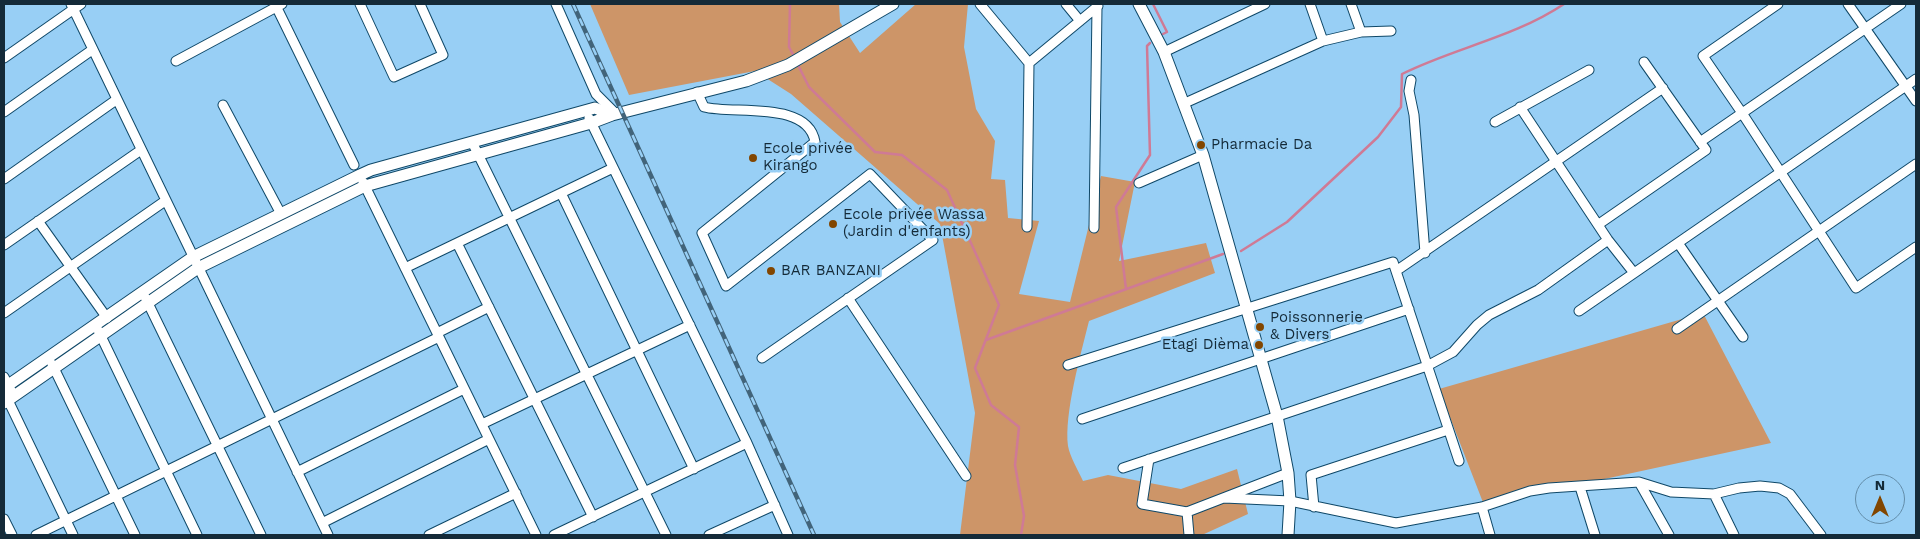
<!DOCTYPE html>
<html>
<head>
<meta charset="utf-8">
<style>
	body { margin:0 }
	#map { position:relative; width:1920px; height:539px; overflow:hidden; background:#98cff5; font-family:"Work Sans",sans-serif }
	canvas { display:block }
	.frame { position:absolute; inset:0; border:5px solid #142a38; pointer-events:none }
	.north { position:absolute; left:1855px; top:474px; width:50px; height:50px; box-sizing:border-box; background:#98cff5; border:1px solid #638da9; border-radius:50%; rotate:0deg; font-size:14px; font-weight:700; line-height:20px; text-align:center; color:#142a38 }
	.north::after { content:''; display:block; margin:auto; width:18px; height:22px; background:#824600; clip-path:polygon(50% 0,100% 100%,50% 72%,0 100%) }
</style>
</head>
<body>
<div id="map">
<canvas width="1920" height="539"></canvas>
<div class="frame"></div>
<div class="north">N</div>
</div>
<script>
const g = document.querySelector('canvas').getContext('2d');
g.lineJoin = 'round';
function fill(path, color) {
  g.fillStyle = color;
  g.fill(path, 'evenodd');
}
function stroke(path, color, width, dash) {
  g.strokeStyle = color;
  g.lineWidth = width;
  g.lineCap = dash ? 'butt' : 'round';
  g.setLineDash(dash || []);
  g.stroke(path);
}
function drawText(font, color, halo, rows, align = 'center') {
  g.font = font + ' "Work Sans",sans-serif';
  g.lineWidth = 5;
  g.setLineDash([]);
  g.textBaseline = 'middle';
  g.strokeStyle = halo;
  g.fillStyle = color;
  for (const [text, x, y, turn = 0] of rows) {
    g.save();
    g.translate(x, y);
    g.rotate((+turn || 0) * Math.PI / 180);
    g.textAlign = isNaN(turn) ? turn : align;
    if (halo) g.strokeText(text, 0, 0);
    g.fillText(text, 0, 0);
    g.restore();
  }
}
fill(new Path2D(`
	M590,4H839L840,22L860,53L916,4H968L964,47L976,109L995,141L991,179L1005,180L1008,218L1039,221L1019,294L1070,302L1101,176L1135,182L1119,261L1206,243L1215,273L1089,321C1081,353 1064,414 1068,446C1070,457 1078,470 1083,481L1108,475L1181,489L1237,469L1248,514L1202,535H960L975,413L940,224L791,94L755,71L629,95Z
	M1703,313L1771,443L1484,505L1439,389Z`), '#cd9568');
stroke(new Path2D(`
	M790,4L789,47L795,58
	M1153,4L1167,32L1163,34
	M797,63L809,87L875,152L902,155L947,190L999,305L975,368L991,405L1019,427L1015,465L1024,516L1021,535
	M1241,251L1287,222L1378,137L1401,107L1402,74C1454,48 1515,37 1564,4
	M1126,289L1116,207L1150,155L1147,46L1150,43
	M986,340L1223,254`), '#cf7a95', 2.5);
const street = new Path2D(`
	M71,4L328,535
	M275,4L354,165
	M360,4L394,77L443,55L420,4
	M556,4L596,94L616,114
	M980,4L1029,63L1027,227
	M1066,4L1080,21
	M1310,4L1323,41
	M1351,4L1361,32
	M1778,4L1703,56L1742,113L1856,288L1916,247
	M1848,4L1916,101
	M1164,52L1265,4
	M4,58L81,4
	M176,61L282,4
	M1029,63L1098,6
	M1411,80L1409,91L1414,115L1425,253
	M697,92L704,107C734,115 808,100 815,142L702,233L726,286L870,174L933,240L762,358
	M1185,103L1323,41L1361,32L1391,31
	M223,105L281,214
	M1520,107L1608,240L1634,273
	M4,112L92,50
	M589,118L747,443L788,535
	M1495,122L1589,70
	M472,142L666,535
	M1700,142L1901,4
	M4,179L116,100
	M363,182L536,535
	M1139,183L1203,155
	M561,193L694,469
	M38,221L107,318
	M1599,224L1706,150L1644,62
	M1094,228L1097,7
	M457,243L593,517
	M1678,243L1743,337
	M4,245L141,150
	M405,268L613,168
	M1396,271L1663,88
	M145,297L261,535
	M848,298L966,476
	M1579,311L1916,79
	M4,313L165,201
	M1677,329L1916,164
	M98,330L197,535
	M437,333L489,307
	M52,364L135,535
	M1068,365L1393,262L1459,461
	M4,377L14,396
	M4,392L73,535
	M1082,419L1409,309
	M482,424L690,325
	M1149,459L1142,504L1187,512L1288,473
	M1123,468L1427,366L1453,352L1477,325L1489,315L1538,290L1608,240
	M297,472L464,389
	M1639,482L1669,535
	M1580,487L1595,535
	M1714,494L1734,535
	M1224,498L1290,501L1396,523L1482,507L1530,491L1549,488L1639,482L1671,492L1714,494L1739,488L1760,486L1779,488L1790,494L1821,535
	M1314,507L1311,475L1448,430
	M1482,507L1490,535
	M1187,512L1189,535
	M4,519L12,535
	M322,523L489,439
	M36,535L439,337
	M429,535L516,493
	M554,535L747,443
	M709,535L775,505`);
const secondary = new Path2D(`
	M1139,4L1164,52L1203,155L1277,416L1288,473L1290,501L1288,535
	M4,388L193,257L360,175L371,170L595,108L612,115
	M4,403L198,268L365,186L591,123L612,115L746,81L788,65L893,4`);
stroke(street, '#0f4868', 11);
stroke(secondary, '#0f4868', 13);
stroke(street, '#fff', 9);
stroke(secondary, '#fff', 11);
const rail = new Path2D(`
	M573,4L814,535`);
stroke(rail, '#42647a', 4.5);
stroke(rail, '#98cff5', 2.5, [8]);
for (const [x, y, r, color] of [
	[1201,145,5,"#824600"],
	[753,158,5,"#824600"],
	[833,224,5,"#824600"],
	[771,271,5,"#824600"],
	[1260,327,5,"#824600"],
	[1259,345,5,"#824600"]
]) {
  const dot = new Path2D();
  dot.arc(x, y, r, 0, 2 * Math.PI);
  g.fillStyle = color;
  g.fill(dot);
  stroke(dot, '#98cff5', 2);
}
drawText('15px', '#142a38', '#98cff5', [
	["Pharmacie Da",1211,145],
	["Ecole privée",763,149],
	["Kirango",763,166],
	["Ecole privée Wassa",843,215],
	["(Jardin d'enfants)",843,232],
	["BAR BANZANI",781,271],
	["Poissonnerie",1270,318],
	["& Divers",1270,335],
	["Etagi Dièma",1249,345,"right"]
], 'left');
</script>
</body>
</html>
